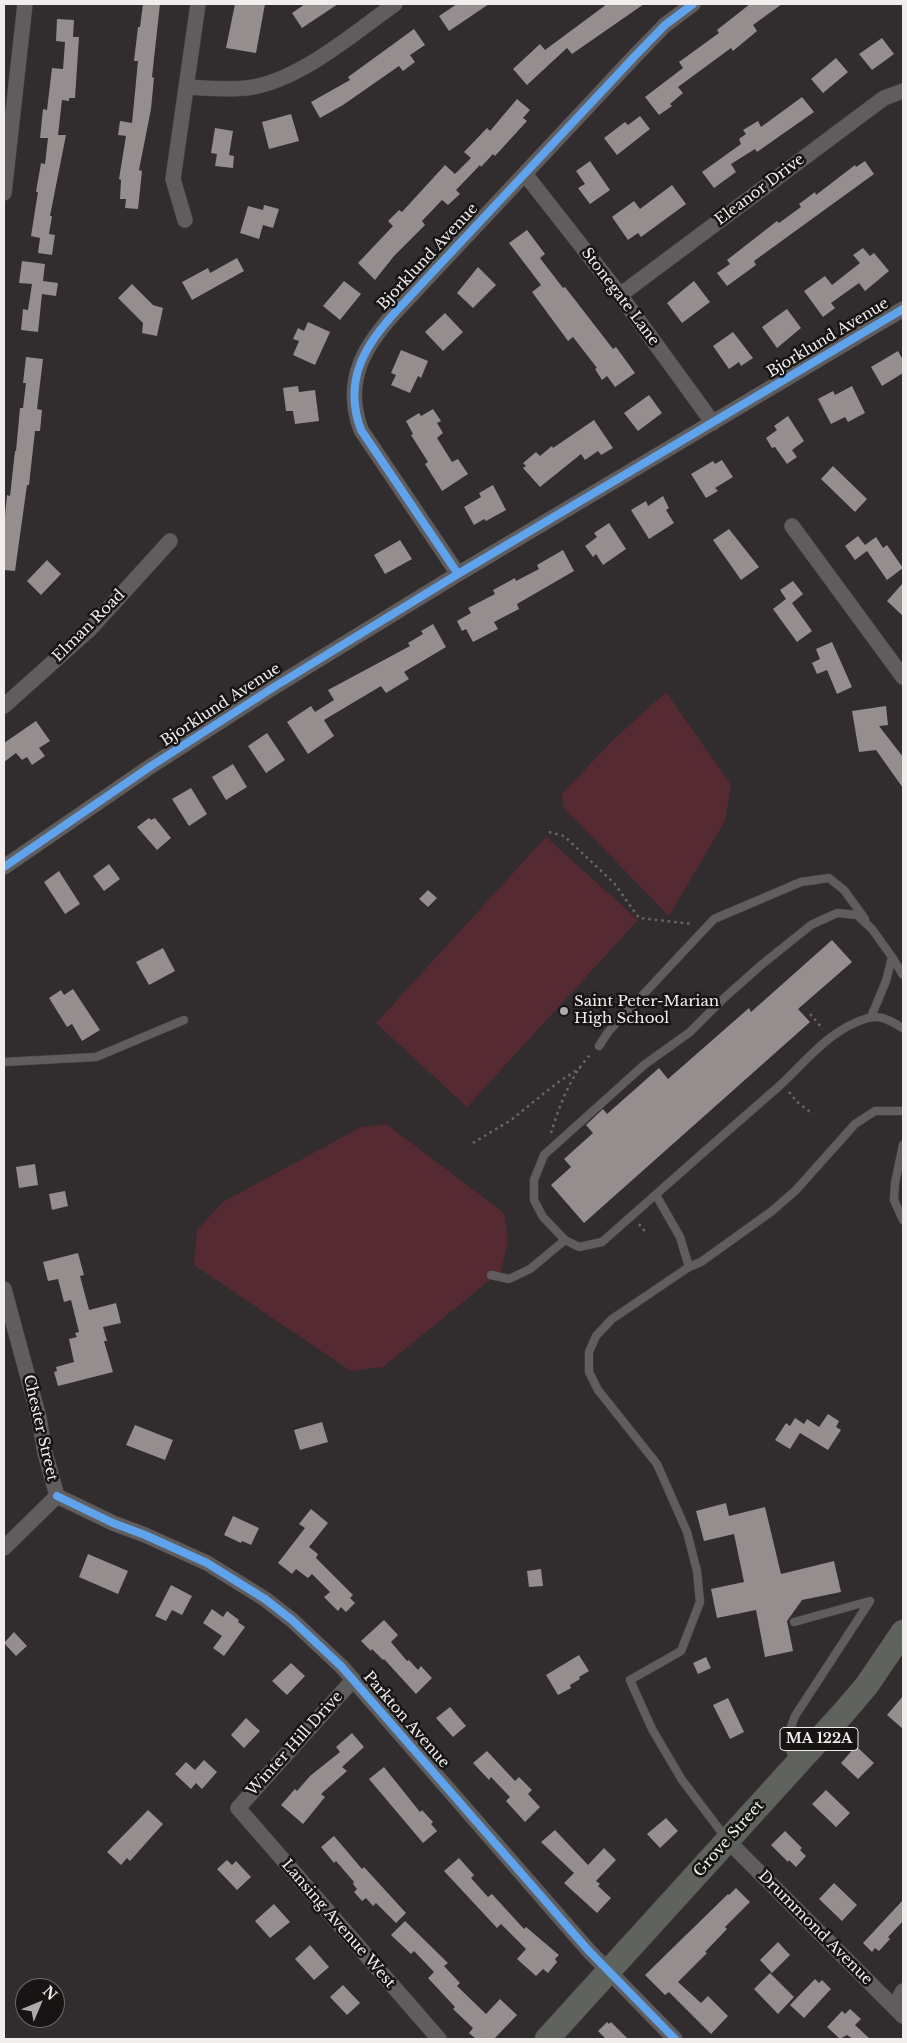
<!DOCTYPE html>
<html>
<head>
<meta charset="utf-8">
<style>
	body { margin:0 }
	#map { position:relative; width:907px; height:2043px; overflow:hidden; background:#312c2d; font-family:"Libre Baskerville",serif }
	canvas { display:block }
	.frame { position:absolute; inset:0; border:5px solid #f1eded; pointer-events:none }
	.north { position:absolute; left:15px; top:1978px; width:50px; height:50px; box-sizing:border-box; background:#171414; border:1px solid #6e6b6b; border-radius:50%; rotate:45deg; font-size:14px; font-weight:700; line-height:20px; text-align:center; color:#f1eded }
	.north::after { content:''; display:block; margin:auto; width:18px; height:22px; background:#aea9aa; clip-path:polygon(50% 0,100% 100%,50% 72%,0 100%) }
</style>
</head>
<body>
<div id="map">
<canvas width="907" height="2043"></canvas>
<div class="frame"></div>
<div class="north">N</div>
</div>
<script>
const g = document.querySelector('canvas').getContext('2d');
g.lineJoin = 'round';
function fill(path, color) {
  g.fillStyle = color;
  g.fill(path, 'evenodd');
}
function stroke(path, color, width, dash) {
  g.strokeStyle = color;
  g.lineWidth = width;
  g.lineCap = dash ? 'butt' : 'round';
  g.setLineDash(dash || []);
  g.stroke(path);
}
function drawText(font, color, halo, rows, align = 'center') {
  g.font = font + ' "Libre Baskerville",serif';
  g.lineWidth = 5;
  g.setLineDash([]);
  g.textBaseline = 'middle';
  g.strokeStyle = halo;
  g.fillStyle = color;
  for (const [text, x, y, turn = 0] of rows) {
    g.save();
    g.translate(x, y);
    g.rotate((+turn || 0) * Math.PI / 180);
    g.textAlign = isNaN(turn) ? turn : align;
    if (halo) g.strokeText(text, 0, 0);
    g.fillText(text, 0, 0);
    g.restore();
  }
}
fill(new Path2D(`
	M666,692L731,785L725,821L669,916L563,807L562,794L612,741Z
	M546,837L638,920L467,1107L376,1023Z
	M386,1124L504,1213L508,1240L501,1271L383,1367L351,1371L194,1265L197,1230L223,1202L361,1127Z`), '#552a33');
fill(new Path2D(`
	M143,4H160L152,77L154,78L151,109L139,170L142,171L138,209L125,208L126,199H120L121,180L119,179L126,136L118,135L120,121L132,123L138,61H134L138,27H140Z
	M235,4H265L256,53L226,48Z
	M305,4H338L302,28L292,13Z
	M457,4H489L449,31L439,16Z
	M607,4H644L572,54L567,48L527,85L513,69L540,44L545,50Z
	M750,4H782L753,25L757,31L733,51L731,48L678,87L683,93L670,104L672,106L659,115L645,97L683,68L679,62L719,33L717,30Z
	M57,19L74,20L73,37H79L75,98H69V101L62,100L58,135H66L50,216H52L49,234L55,235L52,255L38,253L40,238L31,236L38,192H36L41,163L45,164L48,138H40L43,109L47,110L52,68L63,69L65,42L56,41Z
	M414,29L425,45L410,55L415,62L403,71L399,66L343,105L320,118L311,102L350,80L348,77Z
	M882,38L894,54L872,70L859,54Z
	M836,58L848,72L823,93L811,79Z
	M802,97L814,112L757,152L755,149L731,164L736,172L714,188L702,172L741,144L739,139L746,134L743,130L758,121L761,127Z
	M517,99L530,110L523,118L527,121L495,156L493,154L481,167L480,165L456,190L460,194L448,205L442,200L422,221L425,225L394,256L375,280L358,263L393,226L388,221L399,210L402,212L445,165L455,174L471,158L464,152L487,128L490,131Z
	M291,114L299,141L269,149L262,122Z
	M640,116L650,129L617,155L604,138L625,122L628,125Z
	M215,128L233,131L229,155L234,156L233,168L215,166L217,154L211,153Z
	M590,161L610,190L590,204L578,188L585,184L576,171Z
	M865,161L874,174L754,261L756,265L727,286L717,273L730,264L727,260L777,221L779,223L801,207L799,204L815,192L816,195L855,165L856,167Z
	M672,185L686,204L641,237L638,233L628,240L612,217L634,201L640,209Z
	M264,205L279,209L273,228L263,225L259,239L240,233L248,206L263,210Z
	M527,230L545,254L540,258L563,288L565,287L613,349L616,347L635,373L615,387L607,376L602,380L595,369L597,368L573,337L568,341L532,292L541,285L509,243Z
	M863,248L870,256L874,253L889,271L865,291L859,283L831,303L835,308L823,317L804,291L825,276L832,285L860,263L853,255Z
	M237,258L244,271L192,300L182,282L208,268L210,273Z
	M22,261L45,264L43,281L58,283L56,296L42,294L38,332L21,330L23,309L28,310L32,284L19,283Z
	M478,267L496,285L473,308L457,293Z
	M344,281L361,294L340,320L323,306Z
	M694,281L710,302L682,323L667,303Z
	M132,284L153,305L163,308L157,336L142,333L143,323L118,298Z
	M787,309L801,328L777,348L762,327Z
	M445,313L463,332L443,351L425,332Z
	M308,322L330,332L315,365L293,355L299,341L293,339L298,328L304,331Z
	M733,332L753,358L741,366L739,362L729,369L713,346Z
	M401,350L428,361L421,378L418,376L410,393L391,385L396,375L391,373Z
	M898,351L903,360V373L882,386L871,367Z
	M26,357L43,359L37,409L42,410L40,431H35L29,485H27L15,571L4,570V525L7,495L10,496L15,451H16L20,408H23L26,383H23Z
	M298,386L299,392L315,390L319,421L295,424L293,411H286L283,388Z
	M852,386L865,413L848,422L845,417L831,424L818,399L833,391L835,395Z
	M649,395L662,413L638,431L624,413Z
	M433,409L441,421L437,423L443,433L437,438L452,462L458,459L468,474L442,491L425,464L428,462L411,435L413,434L406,421L419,413L421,416Z
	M788,416L804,441L792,450L797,457L787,464L775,447L772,448L766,438L777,430L774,426Z
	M594,420L613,448L601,455L598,451L585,460L581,454L540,487L523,468L526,466L523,463L536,452L540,456L552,446L553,448Z
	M722,460L733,477L715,488L718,491L706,498L691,474L713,461L715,464Z
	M833,466L867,499L855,512L821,479Z
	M493,485L506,510L486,521L484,519L474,525L464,507L481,497L479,493Z
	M663,496L669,508L666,510L674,523L649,539L631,510L646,501L648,506Z
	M609,523L626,549L603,565L596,554L593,557L585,546L597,537L594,533Z
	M729,529L759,567L741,580L713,540Z
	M858,536L865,545L876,537L883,548L887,545L903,568L887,580L867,551L855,560L845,546Z
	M400,540L412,559L385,574L374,555Z
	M563,550L574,571L517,604L519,609L494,622L498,629L473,642L466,629L462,631L457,621L471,613L468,608L495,594L493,590L515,578L516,581L539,569L537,565Z
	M47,560L61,574L41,595L27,581Z
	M793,581L803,594L792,603L812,631L797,642L773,609L786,599L780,590Z
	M903,583V616L887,601Z
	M433,624L446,647L404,672L409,679L386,693L381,686L324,720L334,736L308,754L287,722L311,706L315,712L334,700L328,690L410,646L408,643L423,634L421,631Z
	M832,642L852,687L837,694L827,670L817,674L812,663L820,659L816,649Z
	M886,706L888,725L879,726L903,757V788L876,750L859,752L852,711Z
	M36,721L50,741L39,748L45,756L32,765L27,757L22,760L16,753L4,762V743Z
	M267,733L285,760L266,773L248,746Z
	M233,764L247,787L226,800L212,777Z
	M191,788L207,814L189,826L172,799Z
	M149,818L151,820L155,818L171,838L157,850L137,827Z
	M109,864L120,879L104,891L93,876Z
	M59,871L80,904L65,914L44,882Z
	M428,890L437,898L428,907L419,899Z
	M832,940L852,962L798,1009L810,1022L584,1223L551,1185L571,1167L564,1159L593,1133L586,1125L603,1109L607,1114L659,1068L668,1079L749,1008L751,1012Z
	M163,948L175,971L149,985L136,962Z
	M73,989L100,1030L82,1041L72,1024L67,1027L49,998L61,990L64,995Z
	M35,1164L38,1185L19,1188L16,1167Z
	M65,1191L68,1206L52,1210L49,1194Z
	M78,1253L84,1275L80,1276L89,1310L116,1303L121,1323L103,1327L107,1341H104L113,1372L58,1386L54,1372L57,1371L56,1367L74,1362L69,1339L77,1337L75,1333L79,1332L71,1300L64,1302L58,1279L48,1281L43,1262Z
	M828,1414L839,1421L836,1427L841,1430L828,1450L800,1433L790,1449L775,1440L786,1423L790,1426L795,1418L804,1424L807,1419L819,1427Z
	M322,1422L328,1442L300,1450L294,1430Z
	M135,1425L173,1440L165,1460L126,1445Z
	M726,1503L729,1516L765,1507L781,1574L834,1561L841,1592L802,1600L787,1621L793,1651L765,1657L756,1610L717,1618L711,1589L744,1582L734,1534L704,1541L696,1511Z
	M311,1509L328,1523L309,1547L318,1554L316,1558L353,1595L350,1598L355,1603L346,1612L341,1607L338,1611L324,1597L330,1592L312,1574L308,1578L296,1569L292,1574L278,1563L305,1528L299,1524Z
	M233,1516L259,1528L251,1545L242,1541L241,1543L224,1535Z
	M88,1554L128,1571L118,1594L79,1577Z
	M541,1569L543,1586L529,1587L527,1571Z
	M171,1585L192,1596L182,1615L172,1610L166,1621L155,1616Z
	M212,1609L223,1617L227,1611L239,1620L238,1622L245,1627L224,1656L213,1648L222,1636L203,1623Z
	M384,1620L398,1635L391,1642L407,1661L409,1660L418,1670L421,1666L432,1678L416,1694L384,1659L383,1660L372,1649L371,1651L361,1641Z
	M14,1632L27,1646L16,1656L4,1643Z
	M579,1655L589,1671L579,1677L580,1679L570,1685L571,1688L558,1695L546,1675Z
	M706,1657L711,1668L698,1674L693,1663Z
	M291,1663L305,1676L287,1695L272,1681Z
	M903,1696V1729L887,1715Z
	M728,1698L744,1732L730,1739L713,1705Z
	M450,1707L466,1726L453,1737L436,1718Z
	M246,1718L260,1731L244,1748L231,1735Z
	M352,1733L364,1747L342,1767L347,1771L321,1794L325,1797L303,1824L281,1805L295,1789L297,1791L310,1776L340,1752L336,1747Z
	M856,1746L874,1763L858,1779L841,1763Z
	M487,1751L515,1781L519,1777L532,1790L528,1794L540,1807L525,1822L506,1801L510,1797L491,1777L489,1780L473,1763Z
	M204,1760L217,1772L202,1789L196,1783L191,1789L175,1774L186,1762L195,1770Z
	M384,1767L420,1812L422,1810L433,1822L431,1824L437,1831L423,1843L369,1779Z
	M826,1790L850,1813L836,1827L812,1804Z
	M148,1810L163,1824L130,1861L127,1858L121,1865L107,1852Z
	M666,1818L678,1831L660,1848L647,1834Z
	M555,1830L588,1865L604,1848L616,1860L596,1881L600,1884L598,1886L611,1898L597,1913L564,1883L574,1873L541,1842Z
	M785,1831L802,1848L800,1850L806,1856L796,1867L789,1860L788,1862L771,1845Z
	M334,1836L362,1869L364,1867L406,1913L396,1923L376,1903L373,1906L366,1898L362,1901L354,1892L357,1889L353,1884L354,1882L336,1861L334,1863L321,1847Z
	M459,1858L474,1875L471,1878L488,1897L492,1894L524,1929L526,1927L559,1955L555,1959L557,1962L548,1973L543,1969L536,1976L517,1959L526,1949L501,1924L497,1928L444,1871Z
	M227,1860L232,1865L236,1861L251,1877L237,1890L217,1869Z
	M834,1883L857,1905L842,1921L819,1899Z
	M736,1888L750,1902L725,1927L727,1929L705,1952L707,1953L678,1982L701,2003L708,1996L728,2016L711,2034L669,1992L665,1995L645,1975L728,1894L729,1895Z
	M903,1900V1921L888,1937L890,1939L879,1951L875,1948L872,1952L863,1943Z
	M274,1904L290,1922L270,1938L255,1921Z
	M405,1921L448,1963L444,1966L460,1983L457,1986L486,2014L500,1999L517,2015L494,2039H476L469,2033L473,2028L453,2009L455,2007L428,1978L434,1972L414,1951L411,1954L391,1935Z
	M778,1942L790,1955L772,1973L760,1960Z
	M310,1945L329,1967L314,1980L295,1959Z
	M770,1973L794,1997L778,2014L754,1989Z
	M815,1979L819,1983L822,1980L831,1989L804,2018L790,2005Z
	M343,1985L360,2003L347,2015L330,1997Z
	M850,2009L861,2019L855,2025L870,2039H853L847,2035L840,2039L827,2027L842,2011L845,2014Z
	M607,2022L609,2024L611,2022L628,2039H606L598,2031Z`), '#968d8e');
const service = new Path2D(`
	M892,957L872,929L857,915L837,913L811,925L760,966L723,999L690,1032L644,1065L544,1155L534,1180V1200L543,1217L565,1240L579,1247L602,1242C660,1191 717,1140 776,1089C805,1063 829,1029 868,1018C881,1014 892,1022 903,1028
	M871,1017L886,981L892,957L903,975
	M599,1046L608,1032L714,919L801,882L829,878L844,890L865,919
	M4,1062L96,1057L184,1020
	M903,1145L895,1183L894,1200L903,1220
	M656,1195L680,1237L689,1267
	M491,1275L509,1279L530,1269L565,1240
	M794,1622L870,1601L795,1716L786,1740L794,1761
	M726,1838L682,1780L652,1729L630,1680L681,1651L700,1602L697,1571L687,1532L657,1464L598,1390L589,1372V1352L596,1336L612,1319L689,1267L701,1262L772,1211L796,1190L855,1124L875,1111H903`);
const minor = new Path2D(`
	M186,87C207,88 227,90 247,88C298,82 354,33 395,4
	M525,174L620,295L713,423
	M4,193L25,4
	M185,220L173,179L198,4
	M620,295L884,98L903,91
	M792,526L903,677
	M458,574L361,430C342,379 366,343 400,307L634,57L665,25L693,4
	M4,706L90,629L170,541
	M4,867L151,766L274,687L458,574L903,309
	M4,1289L39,1418L45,1453L57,1496
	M57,1496L113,1523L145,1535L207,1563L265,1599L292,1620L342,1667L589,1951L675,2039
	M4,1548L57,1496
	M353,1680L238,1808L439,2039
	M727,1840L903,2016
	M894,2007L903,1991`);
const primary = new Path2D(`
	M547,2039L845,1711L867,1685L903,1632`);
stroke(service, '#4c4849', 9);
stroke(minor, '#4c4849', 16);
stroke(primary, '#4c4849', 25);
stroke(new Path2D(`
	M549,832L564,836L614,883L639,918L693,924
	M810,1014L823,1029
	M789,1092L797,1102L813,1114
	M551,1133C559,1107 571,1074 591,1054
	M473,1143L511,1120L557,1083L580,1068
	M639,1224L647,1234`), '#696767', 2.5, [2.5, 4]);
stroke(service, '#605d5e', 8);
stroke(minor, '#605d5e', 15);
stroke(primary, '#60635d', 24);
stroke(new Path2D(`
	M458,574L361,430C342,379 366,343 400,307L634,57L665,25L693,4
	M4,867L151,766L274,687L458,574L903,309
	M57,1496L113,1523L145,1535L207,1563L265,1599L292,1620L342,1667L589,1951L675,2039`), '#60a3ed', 8);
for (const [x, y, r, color] of [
	[564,1011,5,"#aea9aa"]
]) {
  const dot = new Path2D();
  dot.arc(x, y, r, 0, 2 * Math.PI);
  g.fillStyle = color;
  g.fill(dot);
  stroke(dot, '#171414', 2);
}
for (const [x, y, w] of [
	[819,1739,78]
]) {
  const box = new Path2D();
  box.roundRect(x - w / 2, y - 11.5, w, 23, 4);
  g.fillStyle = '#171414';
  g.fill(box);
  stroke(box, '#f1eded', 1);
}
drawText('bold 14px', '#f1eded', null, [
	["MA 122A",819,1739]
]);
drawText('15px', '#f1eded', '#171414', [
	["Eleanor Drive",760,190,-37],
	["Bjorklund Avenue",428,257,-47],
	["Stonegate Lane",620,297,53],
	["Bjorklund Avenue",828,338,-31],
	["Elman Road",89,626,-45],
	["Bjorklund Avenue",221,705,-33],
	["Chester Street",40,1428,77],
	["Parkton Avenue",406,1720,49],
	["Winter Hill Drive",295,1744,-48],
	["Grove Street",729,1839,-48],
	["Lansing Avenue West",338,1924,49],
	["Drummond Avenue",815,1928,45]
]);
drawText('15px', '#f1eded', '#171414', [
	["Saint Peter-Marian",574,1002],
	["High School",574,1019]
], 'left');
</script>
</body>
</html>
